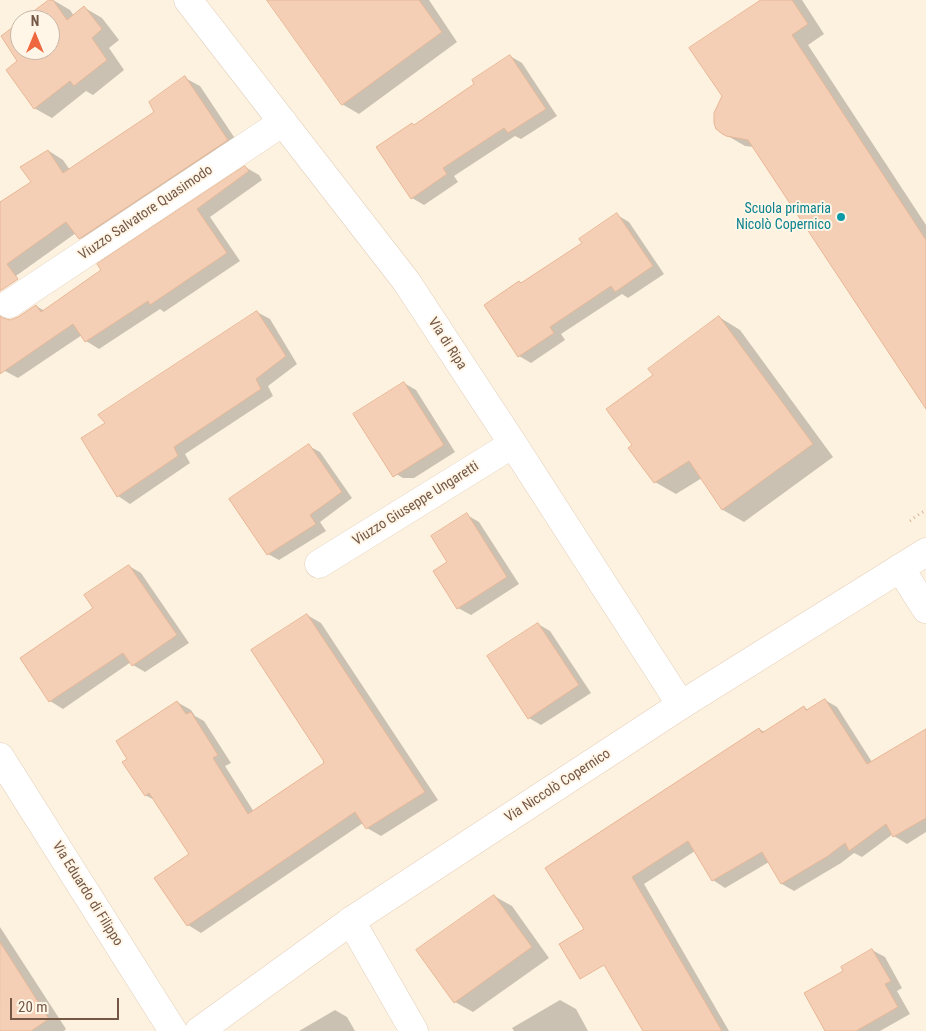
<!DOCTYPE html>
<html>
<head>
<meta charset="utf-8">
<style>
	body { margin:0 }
	#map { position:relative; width:926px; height:1031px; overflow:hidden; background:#fdf2df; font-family:"Roboto Condensed",sans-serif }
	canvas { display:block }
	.north { position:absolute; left:10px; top:10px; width:50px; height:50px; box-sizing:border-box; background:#fff6e7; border:1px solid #c8b6a7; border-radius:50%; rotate:0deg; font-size:14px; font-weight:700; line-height:20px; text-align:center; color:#755746 }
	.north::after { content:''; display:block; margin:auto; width:18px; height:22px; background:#ee673e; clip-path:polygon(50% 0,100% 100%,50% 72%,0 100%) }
	.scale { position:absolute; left:10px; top:998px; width:109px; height:22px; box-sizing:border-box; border:2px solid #755746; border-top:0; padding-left:6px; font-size:15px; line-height:18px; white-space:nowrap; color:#755746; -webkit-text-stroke:4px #fff6e7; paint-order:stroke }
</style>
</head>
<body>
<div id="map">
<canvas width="926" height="1031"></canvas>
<div class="north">N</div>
<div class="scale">20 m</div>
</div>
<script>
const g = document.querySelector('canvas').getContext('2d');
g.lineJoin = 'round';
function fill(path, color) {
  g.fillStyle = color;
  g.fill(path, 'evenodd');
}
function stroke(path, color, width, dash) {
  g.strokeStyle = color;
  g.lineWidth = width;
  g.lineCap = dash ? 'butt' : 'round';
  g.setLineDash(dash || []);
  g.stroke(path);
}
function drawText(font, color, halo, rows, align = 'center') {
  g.font = font + ' "Roboto Condensed",sans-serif';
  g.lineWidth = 4;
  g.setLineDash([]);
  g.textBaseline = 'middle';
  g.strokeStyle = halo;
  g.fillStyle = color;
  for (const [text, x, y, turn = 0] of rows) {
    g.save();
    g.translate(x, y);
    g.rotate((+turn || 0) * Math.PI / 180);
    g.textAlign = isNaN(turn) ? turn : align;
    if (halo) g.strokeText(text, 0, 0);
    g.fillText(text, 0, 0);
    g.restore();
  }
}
fill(new Path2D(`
	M51,0H53L70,10L74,16L85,8L102,18L119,40L109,48L124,70L93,95L86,91L52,118L34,108L19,62L20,42V50H50V20H24Z
	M268,0H429L457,42L359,114L342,104Z
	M763,0H802L824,34L808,45L926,225V395L754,147L745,146L721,132Z
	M510,56L522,63L557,116L521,139L515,136L454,176L458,182L424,205L412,198L415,126L476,85Z
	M185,78L200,86L242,149L95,246L80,238L76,233L13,278L0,270V213L32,183L49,151L63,160L70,170L156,113Z
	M245,167L259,175L262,180L210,217L240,261L164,312L160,309L99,349L86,341L82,335L18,378L5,371L0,364V328L18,318L36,306L45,311Z
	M617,215L629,222L664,274L628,298L622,294L561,334L565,340L531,363L519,356L522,284L584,243Z
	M257,312L270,319L297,364L268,386L273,396L185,454L190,463L130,504L118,496L83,439L107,423Z
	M719,317L740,330L833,457L744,522L723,510L702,478L676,494L655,482L634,445L654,375Z
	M404,383L416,390L455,452L414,478H403L391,471Z
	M309,446L320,452L352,498L320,522L326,531L279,560L268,554Z
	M467,515L479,522L519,584L471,615L458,608L434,571L448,562Z
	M129,566L141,573L189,643L145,672L133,665L131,662L63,709L50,701L21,659L95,608Z
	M307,615L321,623L438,800L381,836L367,828L363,823L201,933L188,925L191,855L156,801L145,795L129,759L177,702L191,710L195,716L204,721L231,763L225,766L254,812L325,764Z
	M538,624L550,631L591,693L541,725L529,718Z
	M825,700L837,707L872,762L926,730V832L907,844L894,836L893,834L862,857L854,853L841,863L794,891L782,884L769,862L725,888L713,880L695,851L644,884L729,1031H645L585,928L759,729L765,732L804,707L808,710Z
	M494,896L512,906L549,958L473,1012L455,1002Z
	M0,927L66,1029L64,1031H0Z
	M872,950L885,957L902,988L897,991L910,1014L880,1031H827L845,971Z
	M560,1000L576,1009L588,1031H514L512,1028Z
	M335,1010L347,1017L355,1031H299Z`), '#0003');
const building = new Path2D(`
	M49,0H53L67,20L84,6L102,29L92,38L107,60L74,86L70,81L34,109L6,70L17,61L1,36L20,22V50H50V20H22Z
	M267,0H419L442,32L342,105Z
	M761,0H792L808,24L792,35L926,240V409L748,140L726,136L721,133L716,129L714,123V113L722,96L689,48Z
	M510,55L546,109L508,133L504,128L443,168L447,174L411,199L376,147L412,123L414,125L474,84L472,80Z
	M185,76L228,140L79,239L66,222L7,264L18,279L0,291V202L31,182L20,167L48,150L63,173L154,112L149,102Z
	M245,166L249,171L197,209L227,253L150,305L148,301L85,342L73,324L0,374V316L3,318L10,320L18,317L36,305L41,312L101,270L97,264Z
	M617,213L653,266L615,292L611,286L550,327L554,333L518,357L484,305L519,281L521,283L582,243L579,239Z
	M257,311L286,356L256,379L261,389L174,447L178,456L117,497L81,438L105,423L98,415Z
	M719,316L813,444L722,510L689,461L654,483L628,448L632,445L606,409L653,375L648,369Z
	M404,382L444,445L393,477L353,414Z
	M309,444L342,492L310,515L316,524L267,555L229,499Z
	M467,513L507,577L457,609L433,571L447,562L431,536Z
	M129,565L177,635L132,666L123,653L49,702L20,658L93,608L84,595Z
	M307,614L425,792L366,829L355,812L187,926L154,878L189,854L149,793L145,796L122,762L127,759L116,741L177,701L186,714L191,712L218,755L213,758L248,814L324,763L323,760L251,650Z
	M538,623L579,685L528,719L487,656Z
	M825,699L867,764L926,729V818L893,837L886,824L849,851L845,843L828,856L781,884L762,852L712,881L688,841L632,877L722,1031H643L604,965L580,979L559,944L584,929L545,868L759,728L762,733L804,706L806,710Z
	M494,895L532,947L454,1003L416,950Z
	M0,942L49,1019L31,1031H0Z
	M872,949L891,981L885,984L898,1007L856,1031H825L804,993L843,971L841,967Z`);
fill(building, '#f4cfb6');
stroke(building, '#e7b695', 1);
const street = new Path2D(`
	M188,0L406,281L513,444L681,705
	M9,304L283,122
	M319,564L513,444
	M900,568L926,609
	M0,757L173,1031
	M351,921L414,1031`);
const secondary = new Path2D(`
	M199,1031L351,921L681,705L926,552`);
stroke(street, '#e1cebb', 29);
stroke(secondary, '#e7cfb9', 29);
stroke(new Path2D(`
	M910,521L915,517L926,510`), '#d8b399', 3, [1, 4]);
stroke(street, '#fff', 28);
stroke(secondary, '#fff', 28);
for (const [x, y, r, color] of [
	[841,217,5,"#0f9aa8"]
]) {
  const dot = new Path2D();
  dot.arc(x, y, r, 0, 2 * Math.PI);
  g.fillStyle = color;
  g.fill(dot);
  stroke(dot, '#fff6e7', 2);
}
drawText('14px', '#0d838f', '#fff6e7', [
	["Scuola primaria",831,209],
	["Nicolò Copernico",831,225]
], 'right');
drawText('14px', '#755746', '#fff6e7', [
	["Viuzzo Salvatore Quasimodo",146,213,-34],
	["Via di Ripa",447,344,57],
	["Viuzzo Giuseppe Ungaretti",416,504,-32],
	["Via Niccolò Copernico",558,786,-33],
	["Via Eduardo di Filippo",87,894,58]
]);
</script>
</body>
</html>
